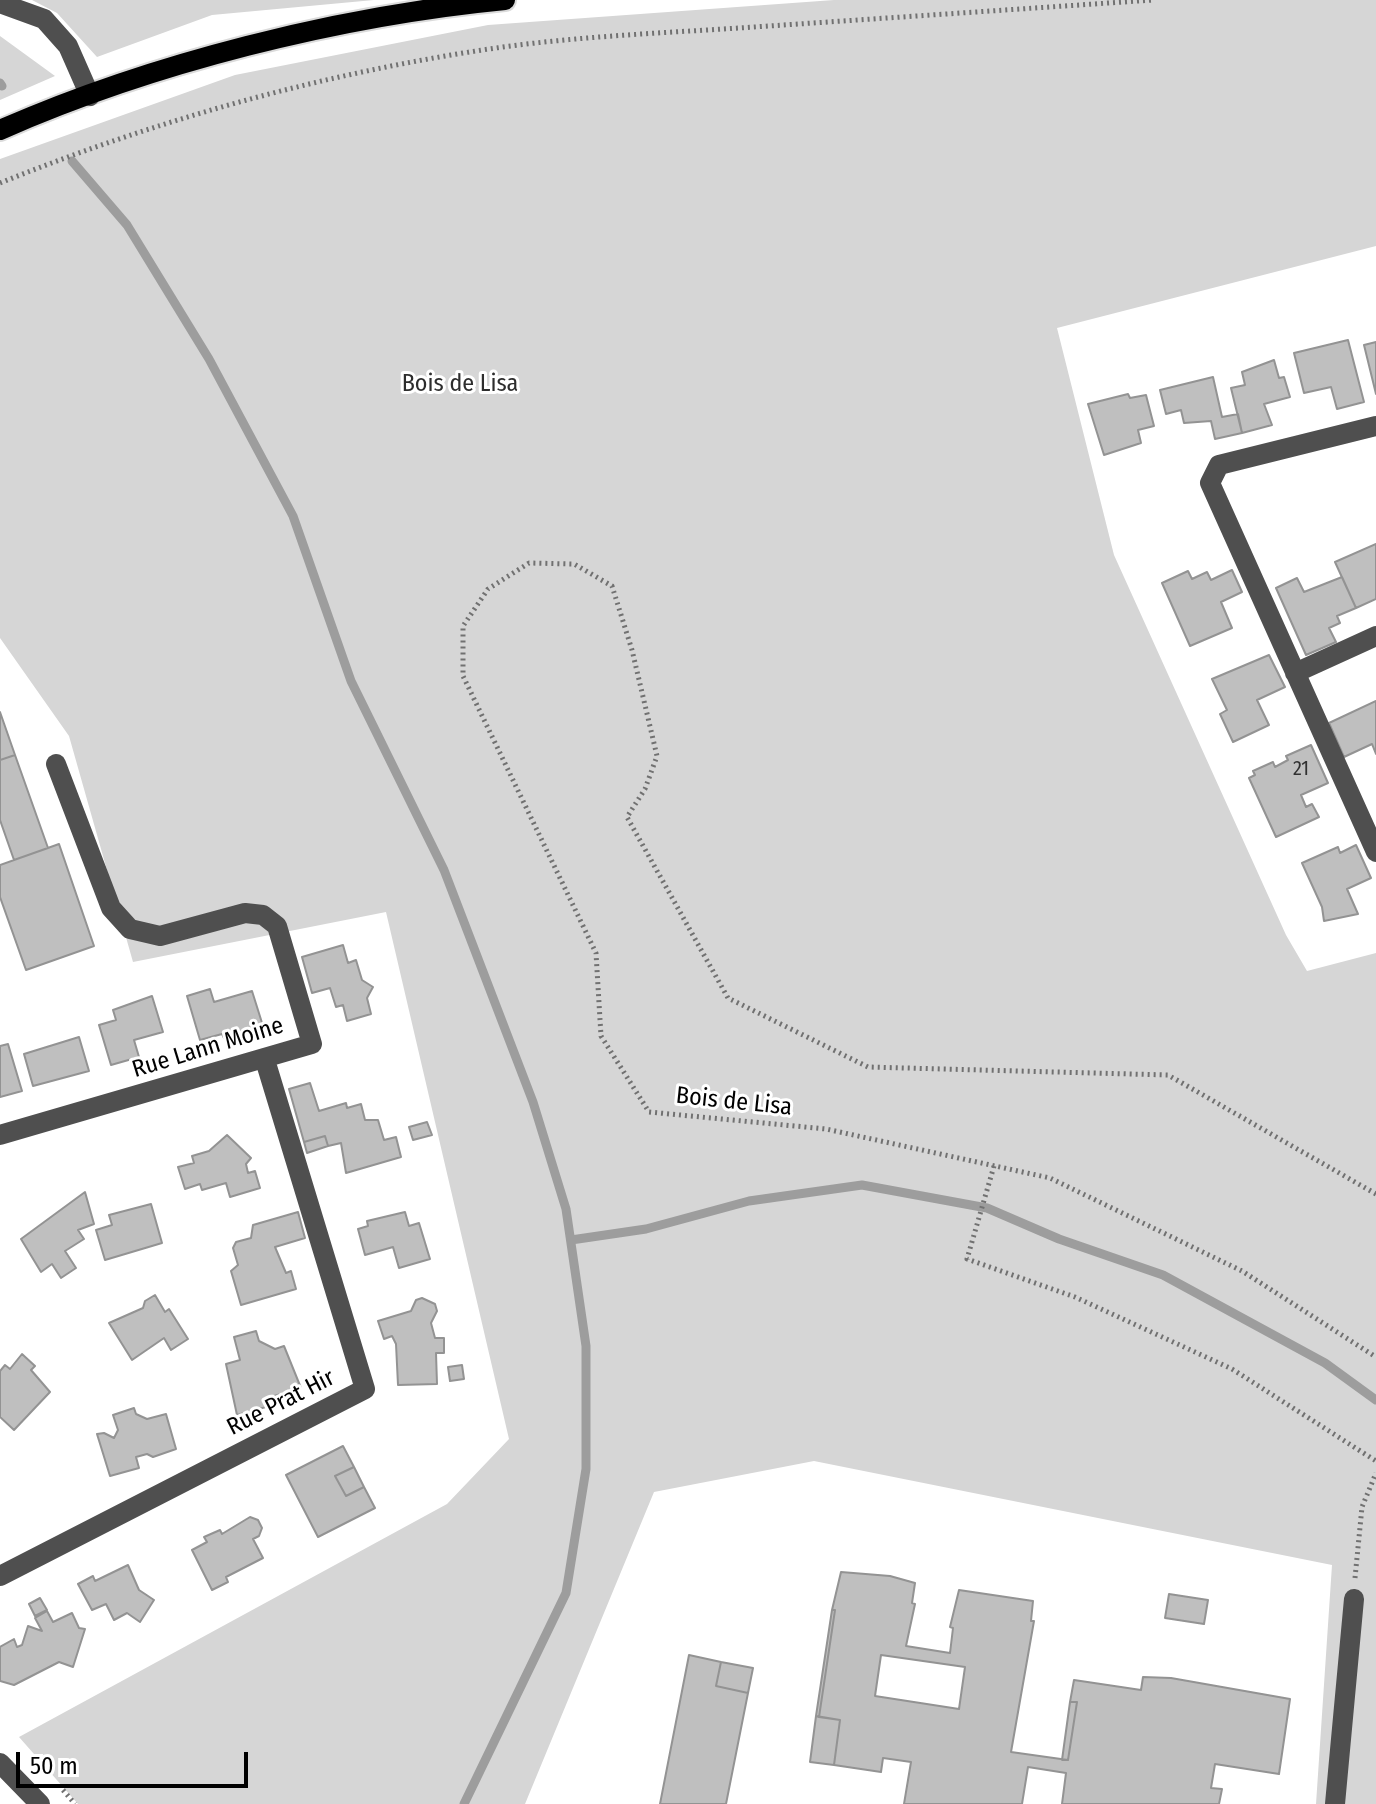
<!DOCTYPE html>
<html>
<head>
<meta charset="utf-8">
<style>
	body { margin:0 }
	#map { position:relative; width:1376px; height:1804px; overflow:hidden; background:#fff; font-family:"Fira Sans Condensed",sans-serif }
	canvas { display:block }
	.scale { position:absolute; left:16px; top:1752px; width:232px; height:36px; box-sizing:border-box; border:4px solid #000; border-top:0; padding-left:10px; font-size:24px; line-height:28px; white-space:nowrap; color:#000; -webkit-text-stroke:6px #fff; paint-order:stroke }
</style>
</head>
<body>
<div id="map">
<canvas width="1376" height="1804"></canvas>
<div class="scale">50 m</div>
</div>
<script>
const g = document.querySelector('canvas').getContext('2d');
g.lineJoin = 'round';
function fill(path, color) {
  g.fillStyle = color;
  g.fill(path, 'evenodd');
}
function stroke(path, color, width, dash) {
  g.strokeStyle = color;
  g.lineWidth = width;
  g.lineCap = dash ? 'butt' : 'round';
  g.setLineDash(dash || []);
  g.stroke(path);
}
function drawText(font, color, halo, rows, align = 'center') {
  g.font = font + ' "Fira Sans Condensed",sans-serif';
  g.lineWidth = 6;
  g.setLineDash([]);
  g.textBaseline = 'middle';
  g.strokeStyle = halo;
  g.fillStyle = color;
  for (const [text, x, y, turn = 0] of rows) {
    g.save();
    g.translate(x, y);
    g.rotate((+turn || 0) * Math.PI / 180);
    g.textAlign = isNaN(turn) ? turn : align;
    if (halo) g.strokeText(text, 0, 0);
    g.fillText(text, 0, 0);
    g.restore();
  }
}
fill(new Path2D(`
	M32,0H374L212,15L97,57L57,13Z
	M834,0H1376V246L1057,328L1114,555L1286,935L1307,971L1376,953V1804H1316L1332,1565L814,1461L654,1492L525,1804H78L19,1737L447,1504L509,1439L386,912L133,962L69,736L0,638V159L235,75L488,25Z
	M0,36L55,76L0,100Z`), '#d6d6d6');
stroke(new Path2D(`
	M0,83L2,86
	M72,161L127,225L209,359L293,516L351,681L444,870L533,1102L566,1209L586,1346V1469L566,1593L464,1804
	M571,1240L646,1229L749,1201L862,1185L987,1208L1059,1239L1163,1275L1325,1363L1376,1400`), '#9d9d9d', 9);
const building = new Path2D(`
	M1348,340L1364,402L1337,409L1331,387L1304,393L1294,353Z
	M1376,342V394L1364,345Z
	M1274,360L1279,378L1284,377L1290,397L1264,404L1272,425L1242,433L1231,388L1245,385L1242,372Z
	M1213,377L1222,417L1238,414L1242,433L1215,439L1211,421L1184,423L1181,410L1166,414L1160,390Z
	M1128,394L1130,398L1146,395L1154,426L1138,430L1141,443L1104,455L1088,404Z
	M1376,544V599L1356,608L1335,562Z
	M1232,570L1242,592L1221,602L1232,628L1190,646L1162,583L1188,571L1192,579L1207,572L1211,580Z
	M1342,577L1356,608L1337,616L1340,623L1329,628L1336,642L1306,655L1276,588L1297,578L1304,592Z
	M1269,655L1285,687L1257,700L1269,725L1233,742L1220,714L1227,710L1212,679Z
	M1376,701V754L1372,744L1344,757L1329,723Z
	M0,712L15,755L0,760Z
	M1311,745L1328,783L1301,795L1306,807L1312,804L1319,817L1276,837L1249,778L1255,775L1253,771L1273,762L1275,767L1288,760L1286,756Z
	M15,755L48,848L14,860L0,820V760Z
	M59,844L94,946L26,970L0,897V865Z
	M1356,845L1371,878L1347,889L1358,914L1324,921L1322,907L1302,863L1338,847L1340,853Z
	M343,945L348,963L356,960L362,980L373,987L367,998L371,1014L347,1021L343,1005L336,1007L330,988L312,993L302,957Z
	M210,989L214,1002L252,991L263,1026L224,1038L222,1034L200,1040L187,996Z
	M152,996L163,1032L134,1040L139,1057L111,1065L99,1025L116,1020L113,1010Z
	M79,1037L89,1071L33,1086L24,1054Z
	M8,1044L22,1091L0,1097V1046Z
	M310,1083L319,1111L346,1103L347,1108L361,1104L365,1120H378L384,1140L396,1137L401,1157L346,1173L341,1143L328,1146L325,1136L304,1142L289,1089Z
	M427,1122L432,1135L413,1140L409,1127Z
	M227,1135L251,1158L246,1164L248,1173L255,1171L260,1188L230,1197L226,1183L202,1190L200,1184L185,1189L178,1167L194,1163L192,1156L209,1151Z
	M325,1136L328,1146L307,1153L304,1142Z
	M85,1192L94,1224L78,1230L84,1239L65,1251L76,1268L61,1278L52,1264L41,1272L21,1239Z
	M151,1204L162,1243L105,1260L96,1230L112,1225L109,1215Z
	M298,1212L305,1238L275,1247L286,1273L291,1271L296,1289L241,1305L231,1271L238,1265L233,1248L236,1242L251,1238L253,1225Z
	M405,1212L409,1226L419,1223L430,1259L399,1268L393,1247L365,1255L358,1229L368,1226L367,1221Z
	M155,1295L165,1312L169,1309L188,1339L171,1350L164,1338L132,1360L109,1323L143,1308L145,1301Z
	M422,1298L435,1304L437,1311L431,1323L435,1338H444V1353H436L437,1384L398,1385L396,1344L392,1336L384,1339L378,1321L411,1311L416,1300Z
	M256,1331L259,1341L275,1349L284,1346L301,1388L264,1399L266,1407L237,1415L226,1364L240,1360L234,1337Z
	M22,1354L35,1366L31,1370L50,1392L14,1430L0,1417V1371L5,1365L10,1369Z
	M462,1365L464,1379L450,1381L448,1367Z
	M134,1408L136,1414L147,1419L166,1414L176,1449L153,1457L147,1454L136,1457L139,1468L110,1476L97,1434L104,1433L114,1438L118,1430L113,1415Z
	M343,1446L354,1467L335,1476L346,1496L364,1487L375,1508L318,1537L286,1475Z
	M354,1467L364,1487L346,1496L335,1476Z
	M250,1517L258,1520L262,1528L259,1536L253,1539L263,1558L226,1577L228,1582L212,1590L192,1550L207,1542L204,1537L220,1530L222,1534Z
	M128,1565L139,1590L154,1600L140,1622L127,1613L114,1620L106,1604L92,1610L78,1584L93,1576L95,1581Z
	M841,1572L890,1576L915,1583L912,1603L915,1604L906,1646L950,1653L953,1628L950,1627L959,1590L1033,1601L1031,1621H1034L1011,1752L1068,1760L1077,1702H1070L1074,1680L1141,1690L1143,1677L1171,1678L1290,1699L1279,1774L1215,1764L1211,1788L1222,1789L1219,1804H1062L1066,1773L1028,1767L1022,1804H904L911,1762L883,1758L881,1772L834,1765L840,1720L819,1717L835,1610H832ZM881,1655L965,1667L959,1709L875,1696Z
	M1169,1594L1208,1600L1204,1624L1165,1618Z
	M40,1598L47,1610L35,1616L29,1604Z
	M832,1610H835L819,1717L816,1716Z
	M47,1611L53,1622L72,1613L79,1628L85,1629L73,1667L59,1662L14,1685L0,1681V1647L14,1639L17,1647L22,1645L28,1626L42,1631L35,1618Z
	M689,1655L721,1662L716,1686L748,1693L726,1804H660Z
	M721,1662L753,1668L748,1693L716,1686Z
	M1070,1702H1077L1068,1760H1062Z
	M816,1716L840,1720L834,1765L810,1762Z`);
fill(building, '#bfbfbf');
stroke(building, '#939393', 2);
const major = new Path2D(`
	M0,130C152,63 339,16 505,0`);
stroke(major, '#dbdbdb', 24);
stroke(new Path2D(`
	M0,183C157,120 321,74 489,49C577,36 666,33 754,27C887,18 1020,9 1153,0
	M994,1166L967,1259L1075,1297L1232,1369L1376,1461
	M1376,1194L1168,1075L868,1067L728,998L627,817L645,789L657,756L632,650L612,586L574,564L529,563L488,589L463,626V676L596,953L601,1036L649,1112L826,1129L1050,1178L1242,1271L1376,1357
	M1355,1578L1362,1507L1376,1473
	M63,1790L75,1804`), '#717171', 5, [2, 4]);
stroke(new Path2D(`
	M0,3L44,19L68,46L90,96
	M1376,426L1219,465L1210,483L1376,852
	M1295,673L1376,636
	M0,1135L312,1044L277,926L263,915L245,913L160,936L130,929L111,908L56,764
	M0,1576L365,1389L265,1060
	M0,1763L40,1804
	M1335,1804L1354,1599`), '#4f4f4f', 20);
stroke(major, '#000', 20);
drawText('20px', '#303030', null, [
	["21",1301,769]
]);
drawText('24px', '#2d2d2d', '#fff', [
	["Bois de Lisa",460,384]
]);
drawText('24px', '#000', '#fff', [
	["Rue Lann Moine",208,1048,-17],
	["Bois de Lisa",734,1102,6],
	["Rue Prat Hir",281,1403,-27]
]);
</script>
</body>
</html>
